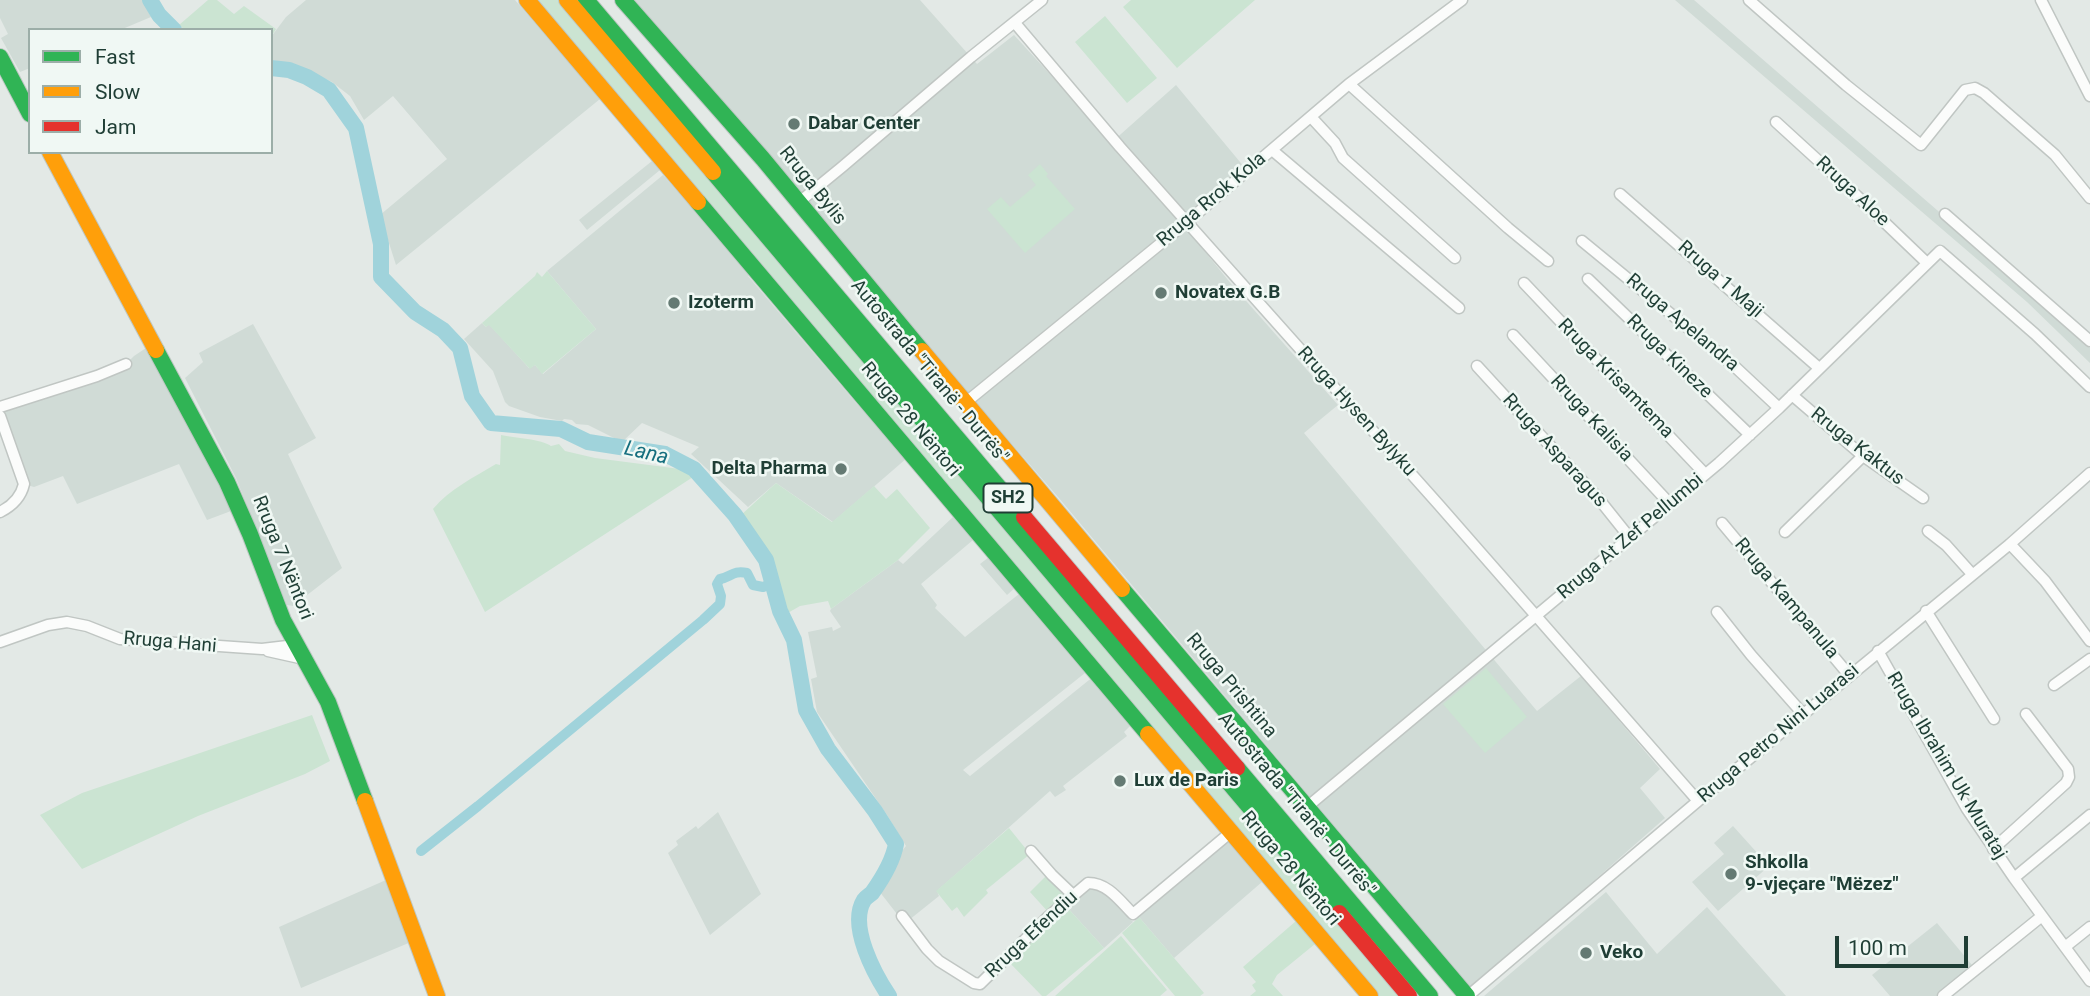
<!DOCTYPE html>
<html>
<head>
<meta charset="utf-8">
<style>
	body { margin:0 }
	#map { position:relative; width:2090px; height:996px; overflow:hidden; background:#e3e9e6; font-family:Roboto,sans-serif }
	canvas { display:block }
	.legend { position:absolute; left:28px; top:28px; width:245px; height:126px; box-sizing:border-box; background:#f0f8f4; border:2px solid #9caea8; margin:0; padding:9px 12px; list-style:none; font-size:21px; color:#1f3e35 }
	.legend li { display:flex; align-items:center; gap:14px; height:35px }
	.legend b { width:35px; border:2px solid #9caea8 }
	.scale { position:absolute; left:1835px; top:936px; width:133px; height:32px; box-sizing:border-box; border:4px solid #1f3e35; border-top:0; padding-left:9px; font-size:21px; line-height:24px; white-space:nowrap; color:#1f3e35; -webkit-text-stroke:5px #f0f8f4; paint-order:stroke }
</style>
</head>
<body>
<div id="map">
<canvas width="2090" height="996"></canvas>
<ul class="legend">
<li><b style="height:9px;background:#30b455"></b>Fast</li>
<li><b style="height:9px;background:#ff9f0a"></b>Slow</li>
<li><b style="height:9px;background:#e5322d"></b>Jam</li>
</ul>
<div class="scale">100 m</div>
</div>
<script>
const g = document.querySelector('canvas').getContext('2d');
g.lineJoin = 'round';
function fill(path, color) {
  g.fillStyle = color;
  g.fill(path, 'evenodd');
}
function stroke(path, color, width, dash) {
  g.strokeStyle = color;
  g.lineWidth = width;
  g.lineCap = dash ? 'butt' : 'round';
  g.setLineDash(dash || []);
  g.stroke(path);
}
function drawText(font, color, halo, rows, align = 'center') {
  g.font = font + ' Roboto,sans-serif';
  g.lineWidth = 5;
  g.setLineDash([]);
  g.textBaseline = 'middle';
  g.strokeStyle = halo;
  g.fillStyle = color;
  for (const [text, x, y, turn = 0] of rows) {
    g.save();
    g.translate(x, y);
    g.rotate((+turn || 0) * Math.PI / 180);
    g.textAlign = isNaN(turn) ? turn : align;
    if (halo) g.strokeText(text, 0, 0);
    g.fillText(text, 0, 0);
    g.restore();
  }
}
fill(new Path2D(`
	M0,0H143L151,17L120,30H30V68L20,72L1,38L8,34L0,18Z
	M306,0H515L600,99L396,265L380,215L447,159L393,96L364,120L350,96L332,82L294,64L271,60V37L286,17Z
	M634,0H920L977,64L1014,35L1112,142L1176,85L1250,174L1185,227L1232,285L1338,405L1304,433L1537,711L1581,676L1660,769L1640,788L1665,818L1471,989L1058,497L884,297L802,194Z
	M1675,0H1694L2011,274L2090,348V363L2027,302Z
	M652,161L660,170L587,230L579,220Z
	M663,175L750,274L748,276L856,403L907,458L833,522L776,483L748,507L691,454L699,447L642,423L622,442L588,425L576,424L572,420L564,419L562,421L540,417L509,406L505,402L493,371L464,339L482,323L486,327L489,324L529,368L535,365L543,374L596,329L547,271Z
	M253,324L316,438L288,454L342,568L293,606L287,605L236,478L185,378L203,362L199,353Z
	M152,344L239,508L207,520L179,464L77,504L63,476L34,487L24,484L0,407L126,364L134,356Z
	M953,517L973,540L921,584L937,605L935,608L965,637L1019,594L1085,673L963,770L970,776L1094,676L1133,723L1124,732L1127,736L1063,786L1066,790L1055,797L1050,791L937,891L939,896L909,920L903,910L897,914L879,891L894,870L897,857L906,846L887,815L817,712L811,679L817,677L808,632L832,627L833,631L841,627L830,611L831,609L898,560L903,564Z
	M989,557L1016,587L1007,595L980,564Z
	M718,812L761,894L710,935L668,853L678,845L676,841L696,826L698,829Z
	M1733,826L1769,866L1718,911L1692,882L1724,854L1714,843Z
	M1228,842L1262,882L1174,958L1139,917Z
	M386,880L411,942L301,988L279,927Z
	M1097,887L1113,899L1133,922L1104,948L1066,906L1086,889Z
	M1606,892L1657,954L1707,907L1786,996H1484Z
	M1937,923L1972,965L1936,996H1890L1872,975Z`), '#d0dbd6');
fill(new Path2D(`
	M208,0H217L234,14L244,6L276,29L271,37V30H185L179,25Z
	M536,0H560L1403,996H1379Z
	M1131,0H1255L1177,68L1123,7Z
	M1105,16L1157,78L1127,103L1075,42Z
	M1040,164L1048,174L1046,176L1075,209L1025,253L987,209L1001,197L1010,207L1036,185L1028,175Z
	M547,271L596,329L542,374L535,365L530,369L489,325L486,327L482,323L535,276L537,272L542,277Z
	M501,435C514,438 542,439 551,446L559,444L565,451L595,458L680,469L693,477L485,612L433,509C451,488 473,478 496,464L500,465Z
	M776,483L832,522L874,486L886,499L897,489L930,528L898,560L831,609L828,601L800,606L786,614L770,559L740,516Z
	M1486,668L1527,717L1485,753L1443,704Z
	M312,715L330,761L305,774L198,816L82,869L40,815L82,793Z
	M1009,828L1030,854L986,890L988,893L964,917L957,907L952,911L936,891Z
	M1048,874L1066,895L1049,913L1030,892Z
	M1066,906L1104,948L1046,996H1042L1008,961L1012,956L1015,957Z
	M1139,917L1204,993L1200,996H1175L1122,933Z
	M1296,921L1315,944L1277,975L1272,984L1283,996H1250L1256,991L1252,985L1256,982L1243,967Z
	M1121,936L1167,990L1160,996H1055Z`), '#cbe4d2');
stroke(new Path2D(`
	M421,851L478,806L703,620L720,604L721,596L717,584L720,579C731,577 733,570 747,573L753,585L763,587L771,584`), '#a0d3db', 10);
stroke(new Path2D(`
	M150,0L159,15L174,30
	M271,68L289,70L307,77L329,90L356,128L381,244V277L415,312L443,330L460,348L472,396L491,423L561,429L588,442L665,454L694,469L735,515L766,560L780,611L794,640L806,710L828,749L875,811L896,844C893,861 882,879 872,893C870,895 866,897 864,900C848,926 875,975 889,996`), '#a0d3db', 16);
const street = new Path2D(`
	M1749,0L1846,85L1921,145L1965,90L1975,88L1984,93L2055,155L2090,198
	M2041,0L2090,96
	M1015,23L1120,147L1439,505L1698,801
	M1349,84L1508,228L1548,261
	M1311,117L1335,143L1343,158L1455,258
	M1776,122L1857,196L1927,263
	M1272,150L1459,308
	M1620,194L1819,368
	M798,203L842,167L971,57L1042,0
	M1945,214L2090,341
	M1582,241L1733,365L1779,408
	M1588,279L1750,435
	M1524,283L1705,474
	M1513,335L1670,504
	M1477,366L1598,498L1630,538
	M1792,395L1863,456L1923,498
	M965,403L1187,222L1349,84L1462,0
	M0,407L97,376L126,364
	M0,416L24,484C21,497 12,506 0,512
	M1722,523L1849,675
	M1928,531L1946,545L1972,574
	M1785,532L1863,456
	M2010,544L2045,581L2090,641
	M1926,611L1994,719
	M1717,612L1751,655L1803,714
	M0,642L48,625L67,622L87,626L120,639L262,649L296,645
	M268,651L304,659
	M1878,651L1967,809L2014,878L2090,981
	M2054,685L2090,659
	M1307,807L1719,463L1779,408L1940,251L2035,334L2090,387
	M1993,849L2066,783L2069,777L2068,769L2026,714
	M1031,851L1052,875L1073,895
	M2014,878L2090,815
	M902,916L927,949L939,961L974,983L980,984L1049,916L1088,883C1108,883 1120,901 1133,914L1231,832
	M2065,947L2090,927
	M1468,996L1698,801L2010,544L2090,473
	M1943,996L2042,916`);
const fast = new Path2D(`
	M586,0L1024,517
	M623,0L763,159L922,351
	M0,57L30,114
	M713,172L1339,913
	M698,202L1148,734
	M156,350L227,482L250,534L283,620L328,702L365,801
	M1122,589L1467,996
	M1237,768L1430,996`);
const slow = new Path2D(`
	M527,0L698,202
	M567,0L713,172
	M50,152L156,350
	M922,351L1122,589
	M1148,734L1370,996
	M365,801L437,996`);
const jam = new Path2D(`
	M1024,517L1237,768
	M1339,913L1409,996`);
stroke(street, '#c0c6c3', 13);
stroke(fast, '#bec7c3', 18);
stroke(slow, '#bec7c3', 18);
stroke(jam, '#bec7c3', 18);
stroke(street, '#fbfcfb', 10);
stroke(fast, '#30b455', 16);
stroke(slow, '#ff9f0a', 16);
stroke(jam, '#e5322d', 16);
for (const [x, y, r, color] of [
	[794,124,7,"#647a73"],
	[1161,293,7,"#647a73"],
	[674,303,7,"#647a73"],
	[841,469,7,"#647a73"],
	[1120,781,7,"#647a73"],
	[1731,874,7,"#647a73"],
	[1586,953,7,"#647a73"]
]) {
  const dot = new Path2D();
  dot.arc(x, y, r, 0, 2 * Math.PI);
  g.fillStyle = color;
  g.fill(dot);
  stroke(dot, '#f0f8f4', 2.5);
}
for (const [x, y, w] of [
	[1008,498,49]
]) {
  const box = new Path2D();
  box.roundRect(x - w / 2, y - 14.5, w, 29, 5);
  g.fillStyle = '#f0f8f4';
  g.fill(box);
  stroke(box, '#1f3e35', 2);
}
drawText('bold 18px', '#1f3e35', null, [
	["SH2",1008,498]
]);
drawText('bold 19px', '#1f3e35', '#f0f8f4', [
	["Dabar Center",808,124],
	["Novatex G.B",1175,293],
	["Izoterm",688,303],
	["Delta Pharma",827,469,"right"],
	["Lux de Paris",1134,781],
	["Shkolla",1745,863],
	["9-vjeçare \"Mëzez\"",1745,885],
	["Veko",1600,953]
], 'left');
drawText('19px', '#1f3e35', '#f0f8f4', [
	["Rruga Bylis",812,186,51],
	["Rruga Aloe",1852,192,43],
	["Rruga Rrok Kola",1212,200,-40],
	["Rruga 1 Maji",1720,280,41],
	["Rruga Apelandra",1682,323,40],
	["Rruga Kineze",1669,357,44],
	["Autostrada \"Tiranë - Durrës\"",929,372,50],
	["Rruga Krisamtema",1615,379,46],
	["Rruga Hysen Bylyku",1356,412,48],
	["Rruga Kalisia",1591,419,47],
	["Rruga 28 Nëntori",910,420,50],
	["Rruga Kaktus",1857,447,38],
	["Rruga Asparagus",1554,451,48],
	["Rruga At Zef Pellumbi",1631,537,-40],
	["Rruga 7 Nëntori",282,558,68],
	["Rruga Kampanula",1786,599,50],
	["Rruga Hani",170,643,5],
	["Rruga Prishtina",1231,686,50],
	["Rruga Petro Nini Luarasi",1779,734,-40],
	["Rruga Ibrahim Uk Murataj",1946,766,59],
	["Autostrada \"Tiranë - Durrës\"",1296,805,50],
	["Rruga 28 Nëntori",1290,869,50],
	["Rruga Efendiu",1032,935,-43]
]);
drawText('italic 21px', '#156e7e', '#f0f8f4', [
	["Lana",646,454,13]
]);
</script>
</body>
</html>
